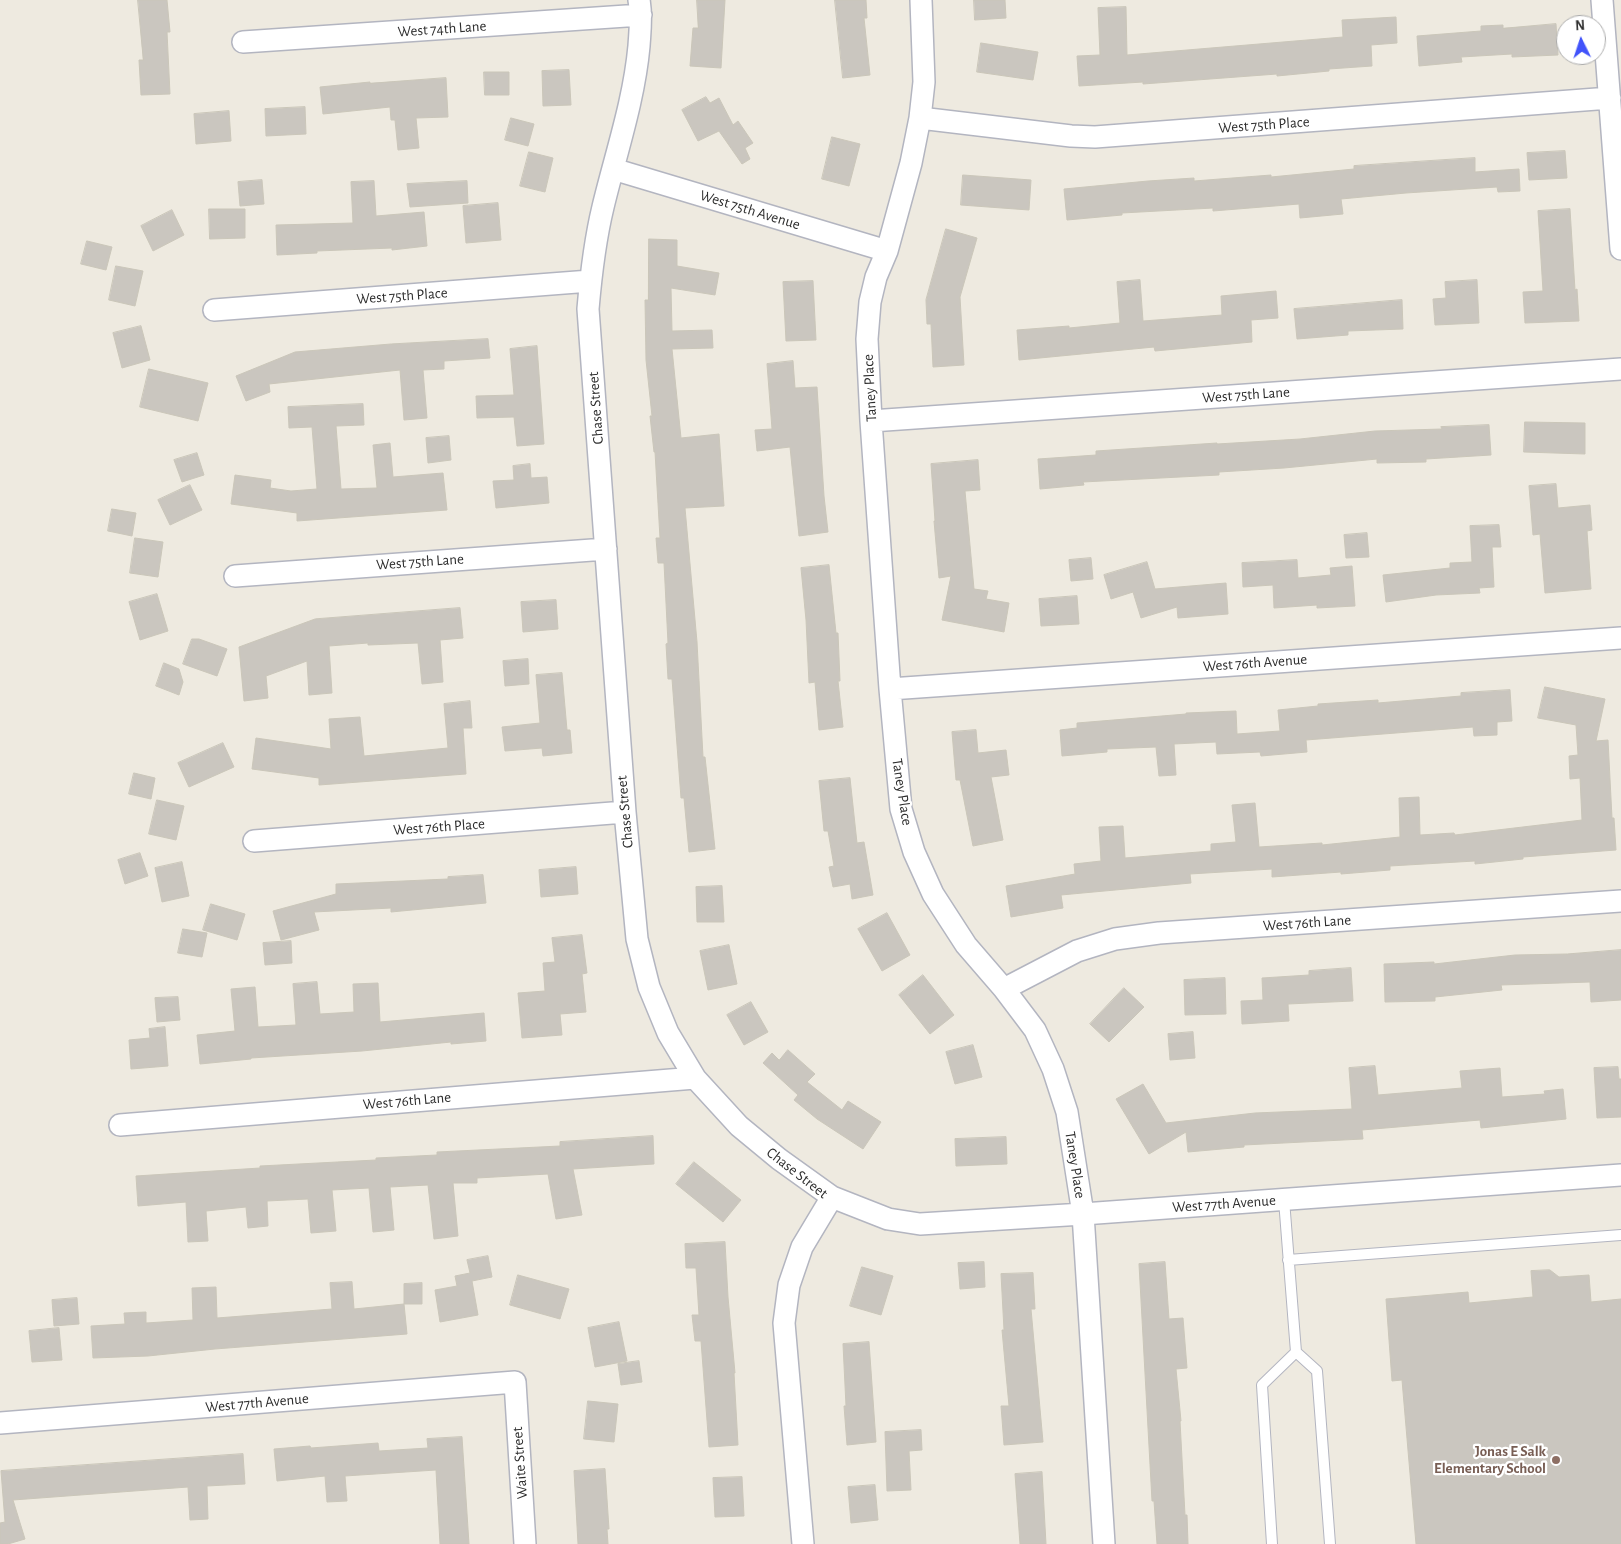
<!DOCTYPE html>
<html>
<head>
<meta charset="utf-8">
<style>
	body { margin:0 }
	#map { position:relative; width:1621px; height:1544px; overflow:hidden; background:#eeeae0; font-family:"Alegreya Sans",sans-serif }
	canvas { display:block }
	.north { position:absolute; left:1556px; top:15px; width:50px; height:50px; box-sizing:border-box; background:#fff; border:1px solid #ababab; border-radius:50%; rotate:356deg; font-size:14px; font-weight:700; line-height:20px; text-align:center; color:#2d2d2d }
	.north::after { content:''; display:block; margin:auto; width:18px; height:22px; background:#4153fa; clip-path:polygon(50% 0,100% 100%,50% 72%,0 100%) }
</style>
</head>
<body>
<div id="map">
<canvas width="1621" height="1544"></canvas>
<div class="north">N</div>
</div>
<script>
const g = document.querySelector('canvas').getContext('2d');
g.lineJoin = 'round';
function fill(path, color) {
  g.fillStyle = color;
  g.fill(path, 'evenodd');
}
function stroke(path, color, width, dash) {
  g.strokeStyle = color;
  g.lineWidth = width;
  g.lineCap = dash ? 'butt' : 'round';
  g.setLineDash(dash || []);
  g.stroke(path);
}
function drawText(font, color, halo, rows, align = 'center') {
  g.font = font + ' "Alegreya Sans",sans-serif';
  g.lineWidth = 4.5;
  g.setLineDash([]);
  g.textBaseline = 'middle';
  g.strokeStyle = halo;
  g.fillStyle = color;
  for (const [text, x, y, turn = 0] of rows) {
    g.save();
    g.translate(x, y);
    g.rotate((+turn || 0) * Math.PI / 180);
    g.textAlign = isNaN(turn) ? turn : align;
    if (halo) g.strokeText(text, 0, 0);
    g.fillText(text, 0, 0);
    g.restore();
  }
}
const building = new Path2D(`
	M138,0H167L170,32H167L170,94L141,95L139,60H143Z
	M697,0H725L721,68L690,66L693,28H698Z
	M835,0H866L867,18H864L870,75L843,78Z
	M974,0H1005L1006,18L975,20Z
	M1126,7L1127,55L1343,37L1342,20L1396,17L1397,43L1371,45L1372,66L1329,69V71L1277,76V74L1143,84V82L1079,86L1077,56L1100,55L1098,8Z
	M1556,24L1558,55L1512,57V54L1461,57L1462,62L1419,66L1417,36L1481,31V26L1503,25V28Z
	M981,43L1038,52L1033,80L977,72Z
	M569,70L571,105L543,106L542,71Z
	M484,72H509V95H485Z
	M446,78L448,117L416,118L419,148L398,150L395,120H391L390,107L323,114L320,87L370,82V83Z
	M706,97L710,103L719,98L733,125L738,121L753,143L745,148L750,159L742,164L719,131L698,141L682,110Z
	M305,107L306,134L266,136L265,109Z
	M229,111L231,141L196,144L194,114Z
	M511,118L534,124L528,146L505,140Z
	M832,137L860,144L849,186L822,179Z
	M1565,151L1567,178L1529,180L1527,153Z
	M529,152L553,158L545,192L520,186Z
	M1475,158V172L1519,169L1520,191L1498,192L1497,187L1406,193L1341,199L1343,214L1300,218L1299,204L1213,211V208L1122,213V215L1067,220L1064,189L1148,181L1194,178V181L1271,175V177L1354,169V166Z
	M963,175L1031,180L1029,210L961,205Z
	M262,180L264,204L240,206L238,182Z
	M374,181L376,216L424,212L427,246L392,250V248L317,251V253L277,255L276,225L353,223L351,182Z
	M467,181L468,203L410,207L407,184Z
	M498,203L501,240L466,243L463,206Z
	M209,209H245V238L210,239Z
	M1570,209L1575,290L1577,289L1579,321L1525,323L1523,292L1543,291L1538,211Z
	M172,210L184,235L153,251L141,226Z
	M946,229L977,238L960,297L964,365L933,367L931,324H927L926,300Z
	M649,239L677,240V266L719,273L715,295L671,288L672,331L712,330L713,348L672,349L681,438L719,434L724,506L685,508L697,642L703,757H705L715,849L689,852L684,798H681L672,679H668L666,644L668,643L664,563H658L656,538H660L655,452H654L650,416H652L646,360L645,300H648Z
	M87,241L112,247L106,270L81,264Z
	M116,266L143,271L135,306L109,300Z
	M1140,280L1143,321L1222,315L1221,296L1276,291L1278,318L1251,320L1252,342L1155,351L1154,347L1019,360L1017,330L1069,326V328L1120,323L1117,282Z
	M1477,280L1479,323L1435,325L1433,299L1446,298L1445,282Z
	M813,281L816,340L786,341L783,282Z
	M1402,300L1403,329L1348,331V335L1297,339L1294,309Z
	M141,326L150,360L122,368L113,333Z
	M488,339L490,358L444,361V369L423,370L427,418L404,420L400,370L269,384L270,392L246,401L236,376L295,352L391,344Z
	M537,346L544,444L517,446L514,417L477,418L476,396L514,395L510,349Z
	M793,361L795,388L817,387L824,496L828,532L799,536L790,447L757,451L755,430L772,429L767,364Z
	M149,369L208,383L198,421L140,407Z
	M363,404L364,425L336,426L341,489L377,488L373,445L390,443L393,477L443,473L447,510L297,521V513L231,504L235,475L271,480L270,488L291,491L317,489L312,427L289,428L288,407Z
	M1525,422L1585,423V454L1524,452Z
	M1489,425L1491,455L1426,459V462L1377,463V459L1284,468L1219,472V475L1083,482L1084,485L1040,489L1038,459L1096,455V451L1217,443V444L1300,439L1375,431L1442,429L1441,427Z
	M449,436L451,460L428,463L426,438Z
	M197,453L204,475L182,482L174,460Z
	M978,460L980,490L965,491L974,589L988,591L986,599L1009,603L1004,632L942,620L951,576L939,578L934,521H935L931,464Z
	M530,464L531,478L547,477L549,503L496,508L493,481L514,480L513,466Z
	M1556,484L1558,508L1590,505L1592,530L1587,531L1591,589L1545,593L1540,534L1533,535L1529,486Z
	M190,485L202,510L170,525L158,500Z
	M112,509L136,513L132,536L108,531Z
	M1499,525L1501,547H1492L1494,587L1479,588L1480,593L1436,595L1386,602L1383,575L1450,568V563L1472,562L1470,526Z
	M1367,533L1369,557L1346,558L1344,535Z
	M135,538L163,542L158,577L130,573Z
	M1091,558L1093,579L1071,581L1069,560Z
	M1297,560L1298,578L1331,575L1330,568L1352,566L1355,606L1317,608V605L1274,608L1273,585L1243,587L1242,563Z
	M1147,562L1155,589L1226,583L1228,614L1178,618L1177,607L1141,618L1133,592L1111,599L1104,575Z
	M829,565L836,633H838L840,681H838L843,727L819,730L815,682L809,683L806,620L801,568Z
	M157,594L168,631L140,640L129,602Z
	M1077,596L1079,624L1041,626L1039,599Z
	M556,600L558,629L523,632L521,602Z
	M460,608L463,638L440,640L443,682L422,684L418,643L368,645V643L329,646L332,693L309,695L307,661L266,676L268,698L244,701L239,647L315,619Z
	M192,639H199L227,649L217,676L183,664Z
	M528,659L529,684L505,686L503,661Z
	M164,663L179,669L183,682L179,695L156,686Z
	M562,673L567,730H570L572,753L543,756L542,748L505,751L502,727L540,723L536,675Z
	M1545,687L1605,699L1596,741L1608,740L1612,818H1614L1616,850L1523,857V859L1475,864V861L1390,866V870L1341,874V872L1272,877V869L1190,874L1191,883L1061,895L1063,908L1011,917L1006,886L1075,874L1074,864L1101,861L1099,827L1123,826L1125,858L1211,851V844L1236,842L1232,805L1255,803L1259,847L1322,843V845L1400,837L1399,798L1419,797L1420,835L1454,833L1455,835L1582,820L1580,778L1570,779L1569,756L1578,755L1576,725L1538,718Z
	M1510,690L1512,721L1497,722V735L1474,736L1473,727L1306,740L1307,752L1261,756L1260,752L1217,754L1216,742L1174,744L1176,775L1159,776L1156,747L1107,749V752L1062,756L1060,730L1077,728V723L1186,714V713L1236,711L1237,734L1280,731L1278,710L1318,706V704L1378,700V703L1461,696V693Z
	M470,701L472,728H463L466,774L319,785V778L252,769L256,738L331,749L329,719L360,717L364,756L448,748L444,704Z
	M976,730L978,753L1006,750L1009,775L991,777L1003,840L973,846L960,780H956L952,732Z
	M223,743L234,767L189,787L178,763Z
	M134,773L155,778L151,799L129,794Z
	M850,778L857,843L864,842L873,895L852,899L850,884L833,887L829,867L834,866L828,831H824L819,781Z
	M157,800L184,806L176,840L149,834Z
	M140,853L148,876L125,884L118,860Z
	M182,862L189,896L162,902L155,868Z
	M576,867L578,894L541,897L539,870Z
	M483,875L486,903L391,912V908L314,912L319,930L281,940L273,911L336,894V884L448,879V877Z
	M722,886L724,922H697L696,887Z
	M211,904L245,914L237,940L203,930Z
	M887,913L910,955L882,971L858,929Z
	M183,929L207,933L202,957L178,953Z
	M582,935L587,973L582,974L586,1012L560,1014L562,1035L522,1038L518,993L545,991L543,963L555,962L552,938Z
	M291,941L292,963L265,965L263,943Z
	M729,945L737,984L708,990L700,951Z
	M1621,950V1000L1591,1002L1590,982L1501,985L1502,990L1435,997V1001L1385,1002L1384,964L1434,962V964L1515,955L1567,954Z
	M1351,968L1353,1001L1288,1004L1289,1021L1242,1024L1241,1001L1263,1000L1262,978L1309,975V971Z
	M923,975L954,1015L930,1034L899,995Z
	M1225,978L1226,1014L1185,1015L1184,980Z
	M317,982L320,1014L354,1012L353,984L378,983L380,1022L484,1013L486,1041L451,1044V1042L362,1051L251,1058V1059L200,1064L197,1035L235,1031L231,989L255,987L258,1027L296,1025L293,984Z
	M1124,988L1144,1007L1109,1042L1090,1024Z
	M178,997L180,1020L157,1022L155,998Z
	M751,1002L768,1032L744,1045L727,1015Z
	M165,1027L168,1066L131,1069L129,1040L150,1038L149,1029Z
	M1193,1032L1195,1058L1170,1060L1168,1034Z
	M973,1045L982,1077L955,1084L946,1052Z
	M788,1050L815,1074L807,1082L842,1110L848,1101L881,1122L863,1149L817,1119L794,1100L798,1095L763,1063L772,1053L779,1060Z
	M1375,1066L1378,1095L1462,1088L1460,1071L1500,1068L1502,1097L1545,1094L1544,1091L1563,1089L1566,1119L1481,1128L1480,1120L1362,1130L1363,1139L1244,1145V1147L1188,1152L1186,1132L1149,1154L1116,1099L1143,1084L1166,1123L1255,1113L1352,1109L1349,1068Z
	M1618,1067L1619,1079H1621V1117L1597,1118L1594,1068Z
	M653,1136L654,1164L573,1169L582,1215L556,1219L548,1174L477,1178V1183H453L458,1236L434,1239L428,1185L390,1187L394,1230L373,1232L369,1188L332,1190L336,1231L311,1233L308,1199L267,1201L268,1226L248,1228L246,1207L206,1211L208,1241L188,1242L186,1202L138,1206L136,1176L260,1168V1166L376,1160V1158L437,1155V1152L560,1146V1142Z
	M1006,1137L1007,1164L956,1166L955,1139Z
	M694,1162L741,1200L723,1222L676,1184Z
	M725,1242L728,1297L735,1373H734L738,1445L709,1447L701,1341H695L692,1315H699L696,1268H686L685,1244Z
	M488,1256L492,1277L472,1281L478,1315L440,1322L435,1290L457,1286L455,1276L470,1273L467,1260Z
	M984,1262L985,1287L960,1289L958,1263Z
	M1165,1262L1169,1319L1183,1318L1187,1368L1176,1369L1181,1421H1180L1185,1515H1187L1188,1544H1157L1154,1501H1152L1139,1264Z
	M862,1267L893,1276L881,1315L850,1306Z
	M1550,1270L1559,1277L1589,1275L1591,1302L1621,1299V1544H1416L1402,1380L1392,1381L1386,1299L1468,1292L1469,1303L1533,1297L1531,1271Z
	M1033,1273L1035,1309H1031L1043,1442L1004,1445L1001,1406H1009L1002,1330H1004L1001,1274Z
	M518,1275L569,1289L560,1319L510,1305Z
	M352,1282L354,1309L404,1304L407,1334L215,1349L148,1356L93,1358L91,1326L125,1324L124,1313L146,1312V1323L193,1320L192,1288L216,1287L217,1318L332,1309L330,1283Z
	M422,1283V1304H404V1284Z
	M77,1298L79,1324L54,1326L52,1300Z
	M619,1322L627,1361L595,1367L588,1328Z
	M59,1328L62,1360L32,1362L29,1331Z
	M869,1342L876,1442L847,1445L844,1406H846L843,1344Z
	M639,1361L642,1382L621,1385L618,1364Z
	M588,1401L618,1404L614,1442L584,1439Z
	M921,1430L922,1450L909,1451L911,1490L887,1491L885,1432Z
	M462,1437L469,1544H440L436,1470L345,1476L347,1501L327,1502L325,1476L277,1481L274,1449L310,1446L311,1448L378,1443L379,1451L428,1448L427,1439Z
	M243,1454L245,1484L207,1486L208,1519L190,1520L188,1487L13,1500L25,1539L8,1544H0V1523L5,1522L1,1471Z
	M605,1469L609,1529H607L608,1544H578L574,1471Z
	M1042,1472L1046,1544H1020L1015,1474Z
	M742,1477L744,1516L715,1517L713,1478Z
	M875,1485L878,1520L851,1523L848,1487Z`);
fill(building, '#cac6bf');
stroke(building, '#cac6b9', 1);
const lane = new Path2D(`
	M1284,1200L1296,1352L1317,1371L1330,1544
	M1288,1260L1621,1235
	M1272,1544L1262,1385L1296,1352`);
const street = new Path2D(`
	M639,0C642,16 640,30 639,46C634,101 616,153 603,207C595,240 591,274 588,309L625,812L637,939L649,987L668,1033L695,1078L739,1126L779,1159L832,1197L802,1247L789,1285L784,1323L803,1544
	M921,0L924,82L920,118L911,163L887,251L876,277L870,302L867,339L871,421L890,689L901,809L914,852L933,894L966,945L1004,989L1035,1030L1053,1069L1067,1112L1083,1214L1104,1544
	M1602,0L1621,249
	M243,42L641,15
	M920,118L1071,136L1095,137L1610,98
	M613,169L887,251
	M214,310L590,281
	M871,421L1621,369
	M235,576L606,549
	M890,689L1621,638
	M254,841L625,812
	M1004,989L1077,951L1115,939L1159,933L1621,901
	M120,1125L695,1078
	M832,1197L888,1219L920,1224L1083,1214L1621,1175
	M0,1423L515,1382L525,1544`);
stroke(lane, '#b3b5c0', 12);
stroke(street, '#b3b5c0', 24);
stroke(lane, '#fff', 10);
stroke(street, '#fff', 21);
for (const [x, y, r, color] of [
	[1556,1460,5,"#8d6e63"]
]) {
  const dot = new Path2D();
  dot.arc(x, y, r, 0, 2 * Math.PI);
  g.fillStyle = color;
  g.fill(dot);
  stroke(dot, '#fff', 2);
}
drawText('15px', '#2d2d2d', '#fff', [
	["West 74th Lane",442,29,-4],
	["West 75th Place",1264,125,-4],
	["West 75th Avenue",750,210,17],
	["West 75th Place",402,296,-4],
	["Taney Place",870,388,-93],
	["West 75th Lane",1246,395,-4],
	["Chase Street",596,408,-94],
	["West 75th Lane",420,562,-4],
	["West 76th Avenue",1255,663,-4],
	["Taney Place",902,792,81],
	["Chase Street",625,812,-95],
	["West 76th Place",439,827,-4],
	["West 76th Lane",1307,923,-4],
	["West 76th Lane",407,1101,-5],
	["Taney Place",1075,1165,81],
	["Chase Street",797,1173,38],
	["West 77th Avenue",1224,1204,-4],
	["West 77th Avenue",257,1403,-5],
	["Waite Street",520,1463,-94]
]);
drawText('bold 15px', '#785e54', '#fff', [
	["Jonas E Salk",1546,1451],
	["Elementary School",1546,1468]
], 'right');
</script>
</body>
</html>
